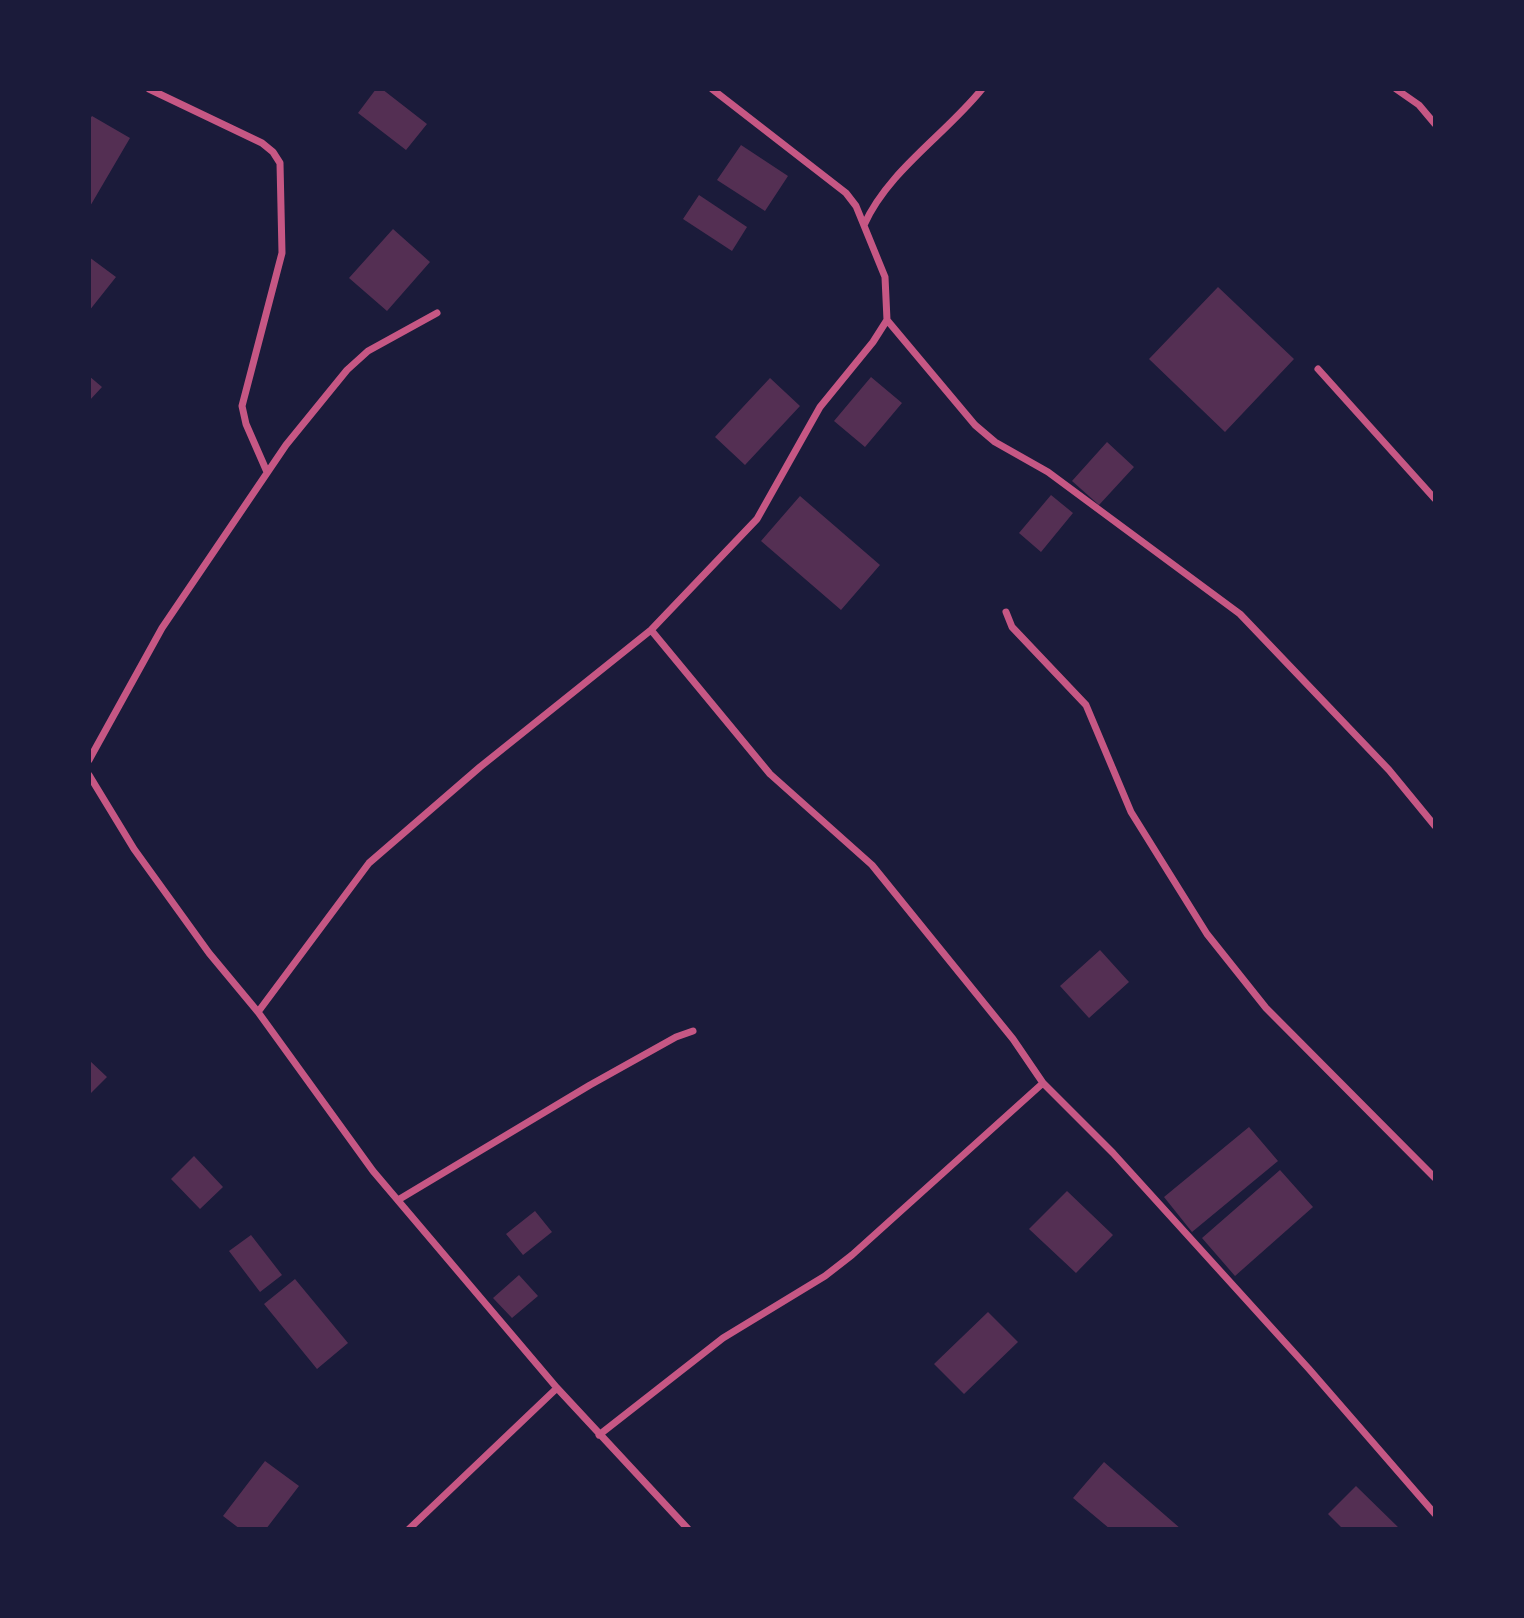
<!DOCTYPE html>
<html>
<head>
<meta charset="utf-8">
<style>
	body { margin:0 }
	#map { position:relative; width:1524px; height:1618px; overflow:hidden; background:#1b1b3a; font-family:"Source Sans 3",sans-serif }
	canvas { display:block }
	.frame { position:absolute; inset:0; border:91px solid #1b1b3a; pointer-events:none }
</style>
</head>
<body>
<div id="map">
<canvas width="1524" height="1618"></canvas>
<div class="frame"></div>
</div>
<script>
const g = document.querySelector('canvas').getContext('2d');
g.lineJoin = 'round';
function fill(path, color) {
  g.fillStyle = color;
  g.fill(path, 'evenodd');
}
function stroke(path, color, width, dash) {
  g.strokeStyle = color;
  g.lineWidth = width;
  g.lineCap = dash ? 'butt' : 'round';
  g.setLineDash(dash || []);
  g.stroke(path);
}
fill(new Path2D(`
	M376,89H382L427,124L406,150L358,113Z
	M92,116L130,138L89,208V120Z
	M741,145L788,176L765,211L717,180Z
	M699,195L747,227L732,251L683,219Z
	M393,229L430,262L387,311L349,278Z
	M89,257L116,277L89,311Z
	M1218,287L1294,359L1225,432L1149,359Z
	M89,376L102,387L89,401Z
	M871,377L902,403L865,447L834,421Z
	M770,378L800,406L745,465L715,437Z
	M1107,442L1134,467L1099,505L1072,481Z
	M1051,495L1073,513L1041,552L1019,533Z
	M800,496L880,565L841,610L761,541Z
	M1100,950L1129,982L1089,1018L1060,986Z
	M89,1060L107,1077L89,1095Z
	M1249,1127L1278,1161L1192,1232L1164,1197Z
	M194,1156L223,1187L200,1209L171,1179Z
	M1280,1170L1313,1207L1235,1276L1202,1238Z
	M1067,1191L1113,1235L1076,1273L1029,1229Z
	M535,1211L552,1232L523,1255L506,1234Z
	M251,1235L282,1275L260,1292L229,1251Z
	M519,1275L538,1296L512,1318L493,1298Z
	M295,1279L348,1343L317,1369L264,1304Z
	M988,1312L1018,1342L964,1394L934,1364Z
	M265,1461L299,1486L266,1529H240L223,1516Z
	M1104,1462L1181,1529H1110L1073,1498Z
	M1356,1486L1400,1529H1343L1328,1514Z`), '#542f53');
stroke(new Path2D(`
	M149,89L262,143L273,152L280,163L282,253L242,406L246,424L267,472
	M1396,89L1419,105L1435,124
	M864,225C888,171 945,135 982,89
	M887,320L975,425L995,442L1048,472L1240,614L1389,770L1435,826
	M1318,369L1435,499
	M1006,612L1012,627L1086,705L1131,812L1207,934L1266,1008L1435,1178
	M651,630L770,774L872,865L1013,1039L1043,1083L1113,1153L1309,1369L1435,1514
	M89,760L162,628L286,445L347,370L368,351L437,313
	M89,775L134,849L209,953L258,1012L373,1171L557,1388L688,1529
	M258,1012L369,863L480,767L651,630L757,519L820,407L873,342L887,320L885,277L856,206L846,193L712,89
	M398,1200L590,1085L676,1037L693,1031
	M599,1435L723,1338L825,1276L852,1255L1043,1083
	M409,1529L557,1388`), '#c65784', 7);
</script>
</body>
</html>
